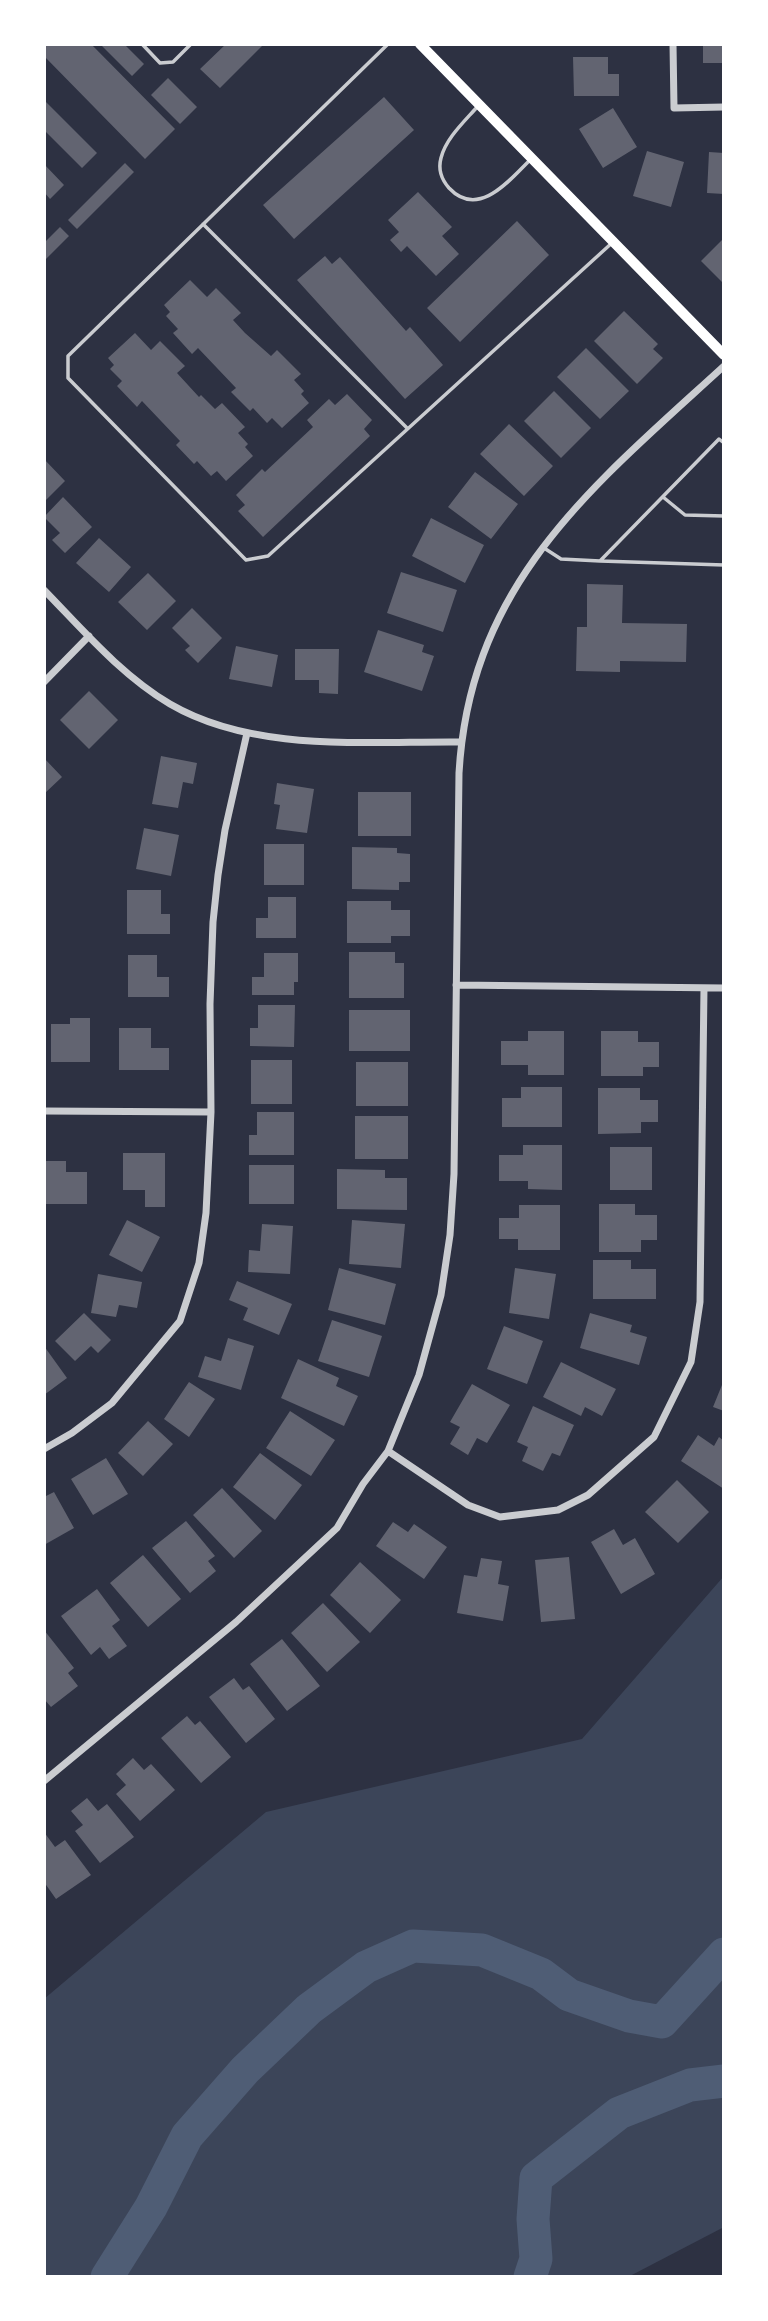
<!DOCTYPE html>
<html>
<head>
<meta charset="utf-8">
<style>
	body { margin:0 }
	#map { position:relative; width:768px; height:2321px; overflow:hidden; background:#2d3142; font-family:"IBM Plex Serif",serif }
	canvas { display:block }
	.frame { position:absolute; inset:0; border:46px solid #fff; pointer-events:none }
</style>
</head>
<body>
<div id="map">
<canvas width="768" height="2321"></canvas>
<div class="frame"></div>
</div>
<script>
const g = document.querySelector('canvas').getContext('2d');
g.lineJoin = 'round';
function fill(path, color) {
  g.fillStyle = color;
  g.fill(path, 'evenodd');
}
function stroke(path, color, width, dash) {
  g.strokeStyle = color;
  g.lineWidth = width;
  g.lineCap = dash ? 'butt' : 'round';
  g.setLineDash(dash || []);
  g.stroke(path);
}
fill(new Path2D(`
	M724,1576V2227L628,2277H44V1999L266,1812L582,1739Z`), '#3c4559');
stroke(new Path2D(`
	M107,2277L151,2207L187,2136L245,2070L309,2009L366,1967L413,1946L482,1950L541,1974L569,1995L629,2016L662,2022L724,1954
	M530,2277L536,2259L533,2219L536,2178L619,2113L690,2085L724,2081`), '#4f5d75', 33);
fill(new Path2D(`
	M44,44H91L175,129L145,159L44,56Z
	M100,44H124L144,64L132,76Z
	M226,44H264L220,88L200,69Z
	M703,44H724V63H703Z
	M573,57H608V74H619V96H574Z
	M168,78L197,107L180,124L151,95Z
	M384,97L414,130L294,239L263,205Z
	M44,100L97,153L82,168L44,130Z
	M613,108L637,147L603,168L579,129Z
	M647,151L684,162L671,207L633,196Z
	M709,152L724,153V194L707,193Z
	M125,163L134,172L77,229L68,220Z
	M44,164L64,185L50,199L44,192Z
	M418,192L452,227L442,236L459,254L436,276L407,246L401,252L390,240L399,232L388,220Z
	M517,221L549,255L460,342L427,308Z
	M60,227L69,236L44,261V243Z
	M724,238V284L701,261Z
	M325,256L332,264L340,257L406,331L410,327L443,365L405,399L297,280Z
	M190,280L207,297L216,288L241,313L233,320L245,333L271,356L277,350L301,374L294,380L304,391L301,394L309,403L282,428L272,418L267,423L253,408L250,411L231,392L236,388L198,348L192,354L173,333L178,329L166,316L170,312L164,305Z
	M624,311L658,344L653,349L663,358L637,384L594,341Z
	M135,333L151,350L160,341L185,366L177,373L199,397L201,395L215,409L222,403L245,427L238,433L248,444L245,447L253,456L226,481L217,471L211,476L197,461L194,464L176,445L180,441L142,401L137,407L117,386L122,381L110,369L114,365L108,358Z
	M586,348L629,391L600,419L557,377Z
	M554,391L591,428L561,458L524,421Z
	M347,394L372,420L364,429L370,436L263,537L238,511L245,505L236,495L262,469L265,472L313,427L307,420L329,399L335,405Z
	M509,424L553,466L524,496L480,454Z
	M44,459L65,481L44,502Z
	M475,472L518,504L491,539L448,507Z
	M63,497L92,527L65,553L52,540L60,533L44,517Z
	M431,518L484,545L465,583L412,556Z
	M99,538L131,567L109,592L76,563Z
	M401,572L457,590L443,632L387,613Z
	M148,573L176,601L147,630L118,602Z
	M587,584L623,585L622,623L687,624L686,662L620,661V672L576,671L577,627H587Z
	M192,608L222,638L198,663L185,650L190,646L172,628Z
	M378,630L424,645L422,652L434,656L422,691L364,672Z
	M236,646L278,655L272,687L229,679Z
	M295,649H339L338,694L319,693V680H295Z
	M89,691L118,720L89,749L60,720Z
	M161,756L197,763L193,784L183,782L178,808L152,804Z
	M44,758L62,777L44,794Z
	M277,783L314,789L307,833L276,829L280,805L274,804Z
	M358,792H411V836H358Z
	M144,828L179,835L171,876L136,869Z
	M264,844H304V885H264Z
	M352,847L397,848V853L410,854V882H399V890L352,889Z
	M127,890H161V914H170V934H127Z
	M268,897H296V938H256V918H268Z
	M347,901H391V910H410V936H391V943H347Z
	M349,952H395V963H404V998H349Z
	M264,953H298V982H294V995H252V977H264Z
	M128,955H157V977H169V997H128Z
	M258,1005H295L294,1047L250,1046V1028H258Z
	M349,1010H410V1051H349Z
	M70,1018H90V1062H51V1024H70Z
	M119,1028H151V1048H169V1070H119Z
	M528,1031H564V1075H528V1065H501V1041H528Z
	M601,1031H638V1042H659V1067H643V1076H601Z
	M251,1060H292V1104H251Z
	M356,1062H408V1106H356Z
	M521,1087H562V1127H502V1098H521Z
	M598,1088H640V1100H658V1122H641V1133L598,1134Z
	M257,1112H294V1155H249V1135H257Z
	M355,1116H408V1159H355Z
	M523,1145H562V1190L528,1189V1181H499V1155H523Z
	M610,1147H652V1190H610Z
	M123,1153H165V1207H145V1190H123Z
	M46,1161H66V1172H87V1204H46Z
	M249,1165H294V1204H249Z
	M337,1169L385,1170V1178H407V1210L337,1209Z
	M599,1204H635V1215H657V1240H641V1252H599Z
	M519,1205H560V1250H518V1239H499V1218H519Z
	M127,1220L160,1237L142,1272L109,1255Z
	M352,1220L405,1224L401,1268L349,1264Z
	M262,1224L293,1226L290,1274L248,1272L249,1250L260,1251Z
	M593,1260H631V1269H656V1299H593Z
	M339,1268L396,1284L385,1325L328,1310Z
	M515,1268L556,1274L549,1319L509,1313Z
	M98,1274L142,1282L137,1308L119,1305L116,1317L91,1313Z
	M237,1281L292,1304L279,1335L243,1320L248,1308L229,1300Z
	M84,1313L111,1340L98,1353L91,1346L75,1361L55,1341Z
	M590,1313L632,1325L630,1332L647,1337L639,1365L580,1348Z
	M332,1320L382,1336L369,1377L318,1361Z
	M504,1326L543,1341L527,1384L487,1369Z
	M228,1338L254,1346L241,1390L198,1377L205,1356L221,1361Z
	M44,1346L67,1378L44,1395Z
	M298,1359L339,1378L336,1386L358,1396L344,1426L281,1398Z
	M561,1362L616,1389L602,1416L585,1407L581,1416L543,1397Z
	M724,1380V1411L713,1407Z
	M189,1382L215,1399L189,1437L164,1419Z
	M472,1384L510,1405L487,1443L477,1438L468,1455L450,1444L460,1427L450,1422Z
	M533,1406L574,1425L560,1456L552,1453L543,1471L522,1461L528,1447L517,1442Z
	M290,1411L335,1440L311,1476L266,1448Z
	M148,1421L173,1444L143,1476L118,1453Z
	M698,1435L714,1446L719,1437L724,1441V1489L681,1461Z
	M260,1453L302,1485L275,1520L233,1487Z
	M106,1458L128,1494L93,1515L71,1479Z
	M677,1480L709,1512L678,1543L645,1512Z
	M222,1488L262,1531L234,1558L193,1515Z
	M54,1492L74,1528L44,1545V1497Z
	M186,1521L215,1556L208,1561L216,1571L190,1593L152,1548Z
	M393,1522L408,1532L414,1524L447,1547L424,1579L376,1546Z
	M614,1529L623,1545L635,1538L655,1574L621,1594L591,1542Z
	M143,1555L181,1599L148,1627L110,1583Z
	M569,1557L575,1619L541,1622L535,1560Z
	M481,1558L502,1561L498,1584L509,1586L503,1621L457,1613L464,1575L477,1577Z
	M360,1562L401,1600L370,1633L330,1595Z
	M97,1589L120,1620L112,1626L127,1646L109,1659L100,1647L91,1655L61,1616Z
	M323,1603L360,1642L327,1672L291,1633Z
	M44,1630L74,1668L68,1673L78,1686L51,1707L44,1699Z
	M282,1639L320,1686L287,1711L250,1664Z
	M234,1678L243,1690L249,1686L275,1719L246,1743L209,1697Z
	M187,1716L195,1725L200,1721L231,1757L201,1783L161,1738Z
	M133,1758L144,1770L151,1764L175,1790L140,1821L116,1794L126,1785L116,1774Z
	M87,1798L98,1811L107,1804L134,1837L100,1863L75,1831L83,1825L71,1811Z
	M44,1832L55,1847L65,1840L91,1875L56,1899L44,1882Z`), '#626471');
stroke(new Path2D(`
	M142,44L160,63L173,62L191,44
	M388,44L68,356V378L246,560L268,556L613,242
	M478,106C465,121 446,138 441,158C438,169 442,180 449,188C478,219 509,181 529,161
	M203,224L407,428
	M663,497L685,515L724,516
	M544,548L561,559L600,561L719,439L724,443
	M600,561L724,565`), '#caccd0', 3.5);
stroke(new Path2D(`
	M673,44L674,108L724,107
	M44,590C83,630 121,675 170,704C254,753 366,741 461,742
	M44,682L89,636
	M456,985L724,988
	M44,1111L211,1112
	M44,1449L72,1433L112,1403L180,1321L199,1263L206,1213L211,1112L210,1004L213,922L218,875L225,830L247,733
	M388,1451L468,1505L500,1517L558,1510L588,1495L654,1437L691,1362L700,1302L704,988
	M44,1781L236,1622L337,1528L363,1484L388,1451L419,1375L441,1295L450,1235L454,1174L459,773C470,582 593,486 724,366`), '#caccd0', 7);
stroke(new Path2D(`
	M420,44L724,355`), '#fff', 10);
</script>
</body>
</html>
